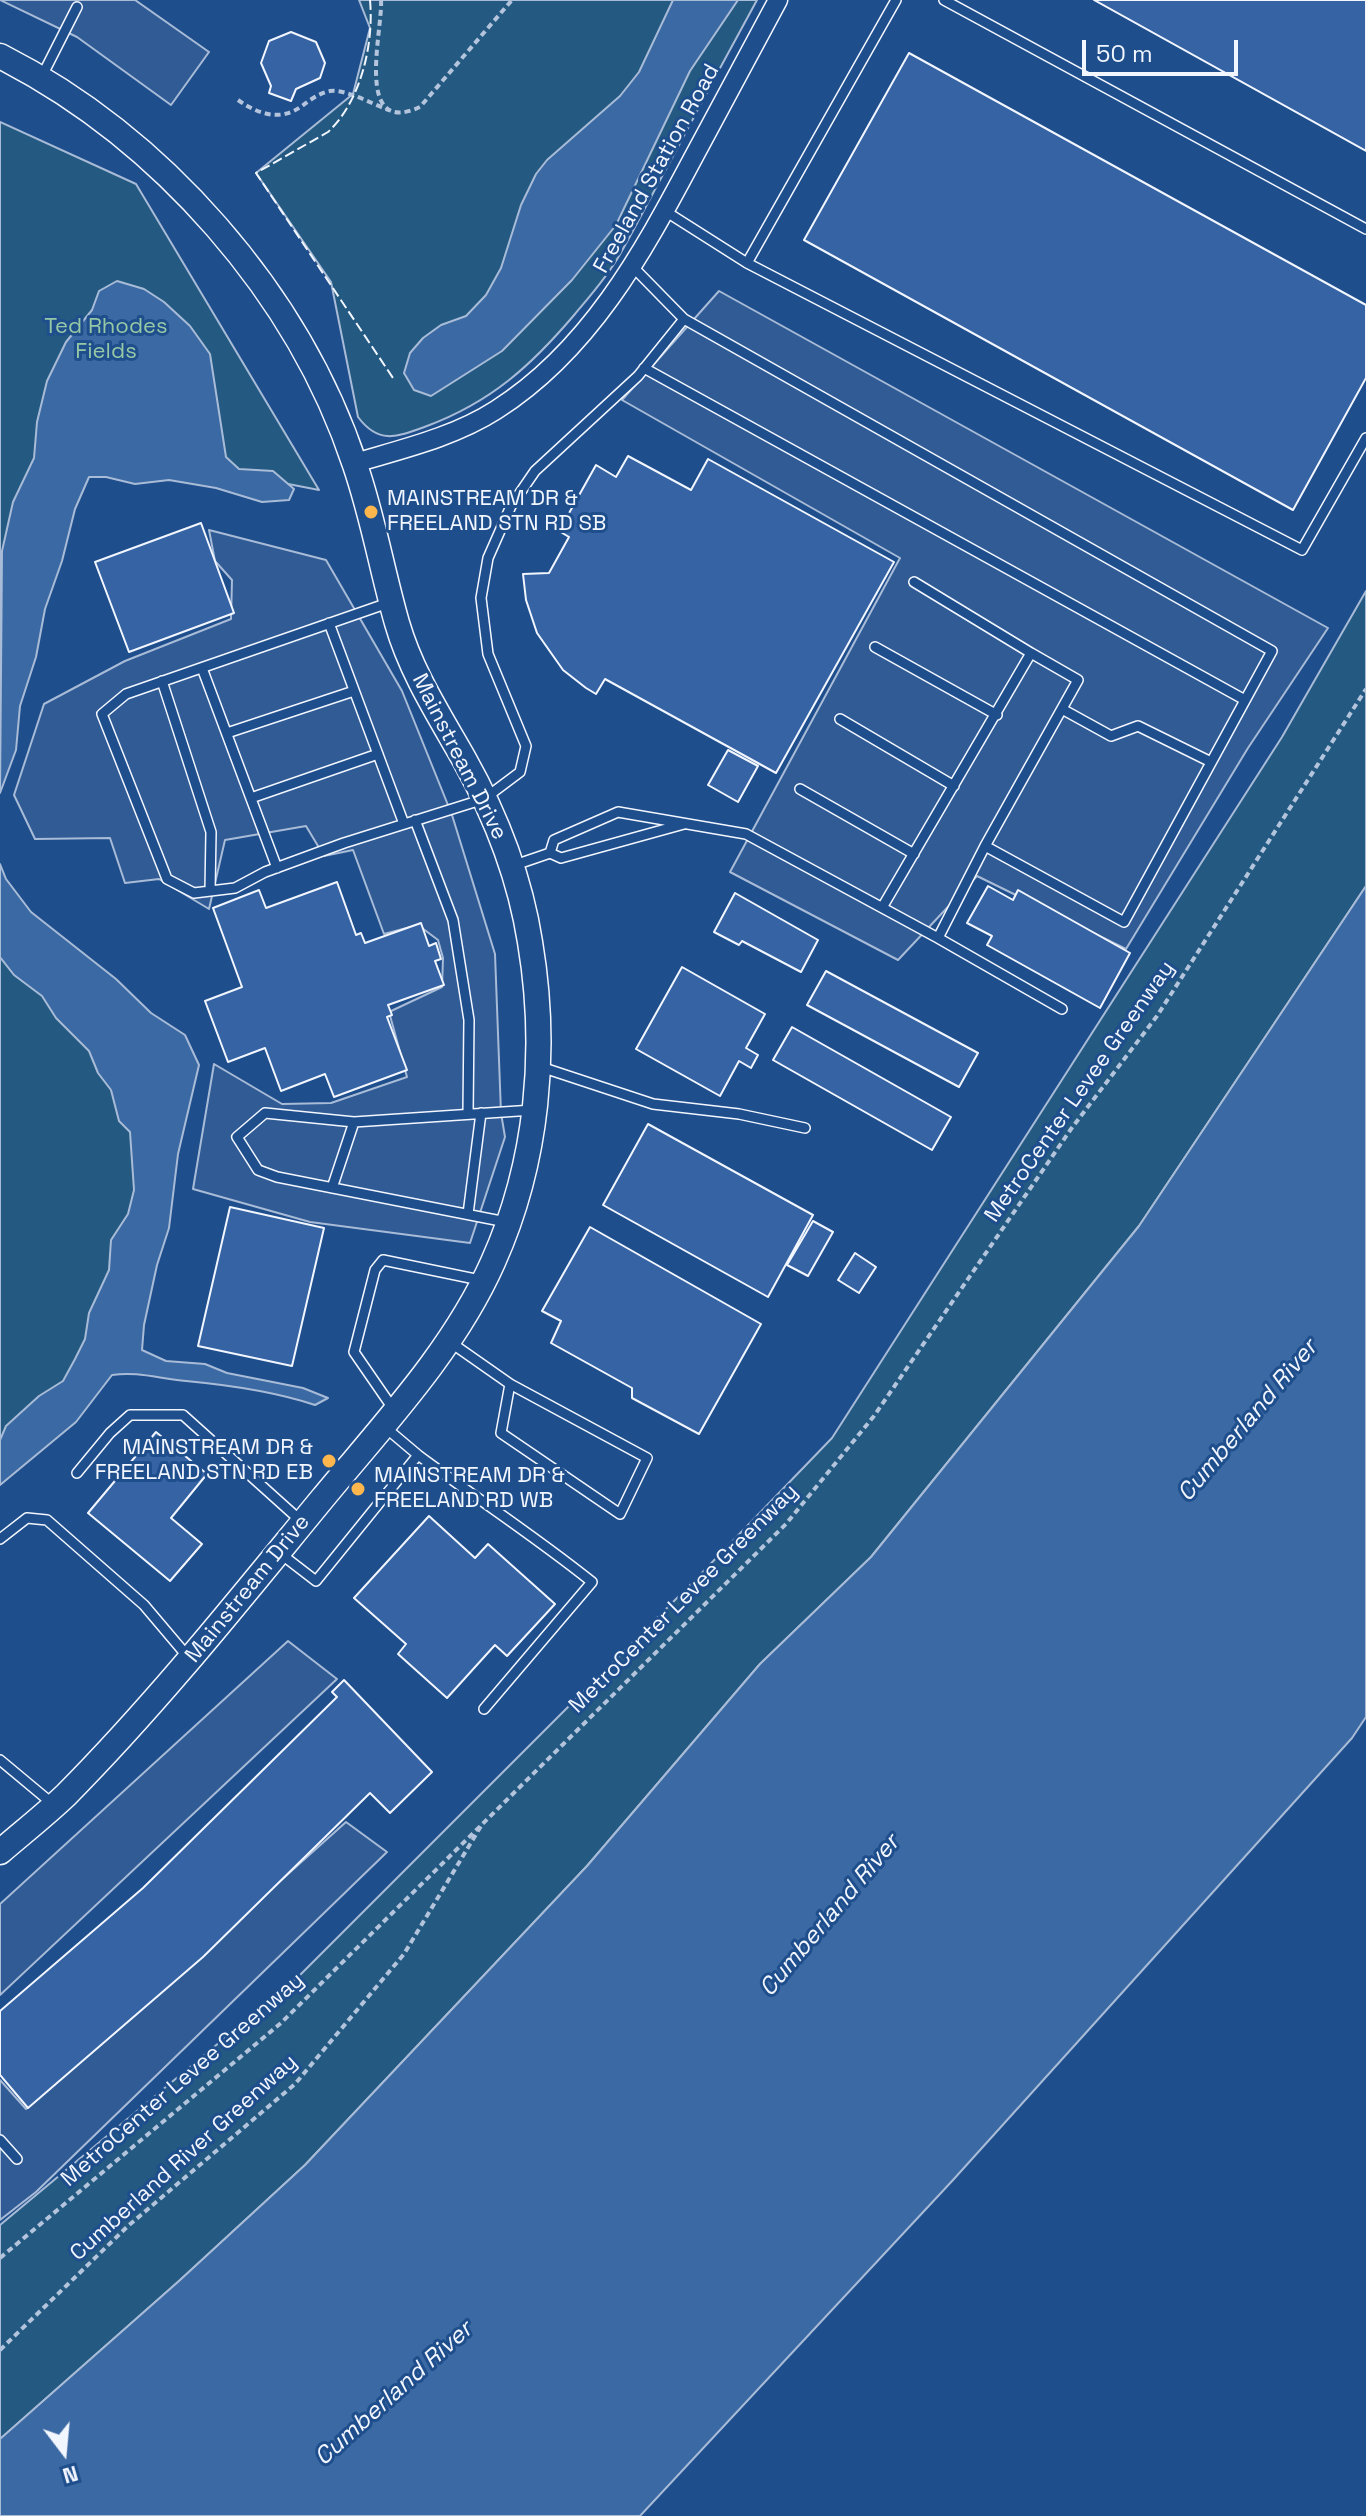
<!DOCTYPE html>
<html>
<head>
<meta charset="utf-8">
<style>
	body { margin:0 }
	#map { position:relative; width:1366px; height:2516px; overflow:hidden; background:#1f4e8c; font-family:"Space Grotesk",sans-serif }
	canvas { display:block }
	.north { position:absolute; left:24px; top:2412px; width:80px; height:80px; -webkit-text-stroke:6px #1f4e8c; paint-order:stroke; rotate:164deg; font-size:22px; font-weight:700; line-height:32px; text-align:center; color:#f2f6ff }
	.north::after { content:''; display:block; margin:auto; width:28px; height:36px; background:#f2f6ff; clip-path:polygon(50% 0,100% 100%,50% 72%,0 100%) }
	.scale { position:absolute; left:1082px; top:40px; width:156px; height:36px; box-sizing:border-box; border:4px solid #f2f6ff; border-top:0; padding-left:10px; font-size:24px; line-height:28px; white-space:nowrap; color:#f2f6ff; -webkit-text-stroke:6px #1f4e8c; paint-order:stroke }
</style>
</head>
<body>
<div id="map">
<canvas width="1366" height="2516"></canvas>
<div class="north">N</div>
<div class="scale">50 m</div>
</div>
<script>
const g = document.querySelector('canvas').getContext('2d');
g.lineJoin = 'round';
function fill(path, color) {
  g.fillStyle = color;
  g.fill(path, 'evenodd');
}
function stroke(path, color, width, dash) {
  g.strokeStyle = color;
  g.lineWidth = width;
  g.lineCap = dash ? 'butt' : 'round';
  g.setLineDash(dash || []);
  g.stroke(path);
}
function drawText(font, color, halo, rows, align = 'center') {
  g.font = font + ' "Space Grotesk",sans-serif';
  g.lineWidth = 6;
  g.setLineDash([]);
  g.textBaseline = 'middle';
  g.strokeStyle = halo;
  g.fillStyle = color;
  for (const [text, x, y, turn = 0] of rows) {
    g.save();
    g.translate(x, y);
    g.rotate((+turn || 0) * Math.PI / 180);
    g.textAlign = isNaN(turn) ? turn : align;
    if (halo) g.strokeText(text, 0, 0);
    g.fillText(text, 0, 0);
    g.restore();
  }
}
const green = new Path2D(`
	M359,0H757C728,53 699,107 671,160C653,192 637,225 619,256C607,277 590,296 575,314C531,366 491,402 427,426C397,437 379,445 358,417L331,282L256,173L353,94L370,28Z
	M0,122L136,184L319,490L88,445L0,699Z
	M1366,591V886L1139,1226L871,1557L760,1664L587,1866L305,2165L179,2281L0,2439V2225L298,1977L696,1579L832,1438L1282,737Z
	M0,890L169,1064L126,1319L0,1470Z`);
fill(green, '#245a82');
stroke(green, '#a8bbd7', 2);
const parking = new Path2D(`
	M0,0H135L209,52L171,105L77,37Z
	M719,291L1328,628L1248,748L1126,949L977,876L898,960L730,872L900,558L622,400Z
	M209,530L326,560L402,691L452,815L495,954L501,1113L505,1137L470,1243L310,1222L193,1189L214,1064L282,1104L331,1103L407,1077L389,1012L442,987L443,958L438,940L418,925L384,934L353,850L324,856L306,826L225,840L209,909L159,879L125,883L110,838L35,839L14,795L44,704L125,661L231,619L232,580L215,561Z
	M288,1641L337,1679L0,1995V1904Z
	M346,1822L387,1852L36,2192L0,2220V2080L26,2109Z`);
fill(parking, '#305b95');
stroke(parking, '#a8bbd7', 2);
const water = new Path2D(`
	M673,0H738L690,71L616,225L572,280L502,351L431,396L414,390L404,373L410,353L423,338L441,325L466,316L486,295L501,268L521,205L536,174L547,160L620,96L639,72Z
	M117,281L144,289L164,302L190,326L210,354L226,457L239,469L273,471L294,489L289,500L262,502L216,488L169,480L135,484L106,477H89L75,509L62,561L45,609L36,657L20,706L16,750L0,793L2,551L13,502L34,458L37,422L47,381L66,342L92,310L99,291Z
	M0,864L6,879L31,912L116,979L151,1013L185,1035L199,1065L178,1154L169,1228L157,1265L144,1325L142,1350L166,1361L205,1364L227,1373L303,1388L328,1398L315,1405C273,1391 229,1385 186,1381C160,1379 138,1371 112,1375L76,1422L0,1485V1440L6,1426L39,1396L63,1381L75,1359L85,1339L89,1313L109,1270L111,1240L128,1214L134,1190L130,1132L119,1121L111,1090L98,1073L89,1051L56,1018L42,996L14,975L0,957Z
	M1366,886V1717L1352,1738L953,2180L640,2516H0V2439L179,2281L305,2165L587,1866L760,1664L871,1557L1139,1226Z`);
fill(water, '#3b69a3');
stroke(water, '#a8bbd7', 2);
const building = new Path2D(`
	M1094,0H1366V151Z
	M291,32L316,42L325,63L320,78L296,89L291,101L269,93L271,86L261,63L269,41Z
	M909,53L1366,305V378L1293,510L804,240Z
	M628,456L691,490L708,459L894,562L776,773L605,679L596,694L586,688L563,670L537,633L526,600L523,574L549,573L569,537L559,531L596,465L616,477Z
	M201,523L234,613L129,652L95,562Z
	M728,750L758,766L738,802L708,785Z
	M337,882L356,935L361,933L365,943L421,923L429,946L436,943L441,959L435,961L444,985L388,1005L392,1015L387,1017L407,1070L334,1097L325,1074L281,1091L265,1048L228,1062L205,1001L242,987L213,908L259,890L266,908Z
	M988,886L1013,900L1018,890L1130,953L1100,1008L987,945L992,936L967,923Z
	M735,893L818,940L801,972L742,941L739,945L714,932Z
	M682,967L765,1014L746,1048L758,1055L751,1068L739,1061L720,1096L636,1049Z
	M826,971L978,1053L959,1087L807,1005Z
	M792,1027L951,1117L932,1150L773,1060Z
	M648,1124L813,1215L768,1297L603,1205Z
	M230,1207L324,1228L292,1366L198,1346Z
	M813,1221L833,1232L808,1276L787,1265Z
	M590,1227L761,1324L699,1434L632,1398V1388L551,1343L561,1321L542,1311Z
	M855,1253L876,1267L859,1293L838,1280Z
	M156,1432L207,1474L171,1518L202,1544L170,1581L88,1513Z
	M429,1516L475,1558L488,1544L555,1604L507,1656L495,1645L447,1698L398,1654L406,1644L354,1598Z
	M344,1680L432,1772L390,1813L370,1793L203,1957L28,2108L0,2075V2011L143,1888L337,1697L332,1692Z`);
fill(building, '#3563a3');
stroke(building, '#f2f6ff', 2);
const service = new Path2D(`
	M896,0L747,263L1302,550L1366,438
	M944,0L1366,229
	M41,78L77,7
	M665,211L747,263
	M644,368L1245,700
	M914,582L1031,653
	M391,602L126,694L102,714L167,879L194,893L235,888L265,872L344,843L484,799L520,772L526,746L488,654L481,598L488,558L511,506L535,471L638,376L684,319L633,267
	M329,623L404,824
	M875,647L997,715
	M202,668L277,868
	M162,681L211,832L210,891
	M1062,709L1111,736L1138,726L1211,762
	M840,719L954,786
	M227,733L354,691
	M800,789L914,854
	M251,798L378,754
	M415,820L453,920L469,1020L468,1113
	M684,824L561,858L550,853L554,840L618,812L746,834L938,938L985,846L1124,922L1272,651L684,319
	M512,866L550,853
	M883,906L1031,653L1078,680L985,846
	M938,938L1062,1009
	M541,1067L653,1104L739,1114L805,1128
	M332,1188L354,1122
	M468,1214L481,1113
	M506,1222L277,1177L258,1170L237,1137L265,1113L354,1122L533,1110
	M450,1342L510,1384L501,1433L620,1514L647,1458L510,1384
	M394,1410L354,1352L375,1270L383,1260L480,1280
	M418,1455C476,1498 536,1537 592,1582L484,1709
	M77,1473L110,1433L130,1415H183L302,1522
	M0,1539L27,1518L47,1520L144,1605L188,1657
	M281,1554L316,1581L418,1455L386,1428
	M0,1760L54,1805
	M0,2140L17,2159`);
const minor = new Path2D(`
	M355,463C402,449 454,437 496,410C589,351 642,254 692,160C721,107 749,53 778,0`);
const tertiary = new Path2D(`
	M0,56C161,138 298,293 355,465C373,517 382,571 397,623C411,672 439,715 464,759C496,816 520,878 530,942C548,1049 538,1162 493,1262C454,1350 383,1425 322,1499C239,1600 158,1702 66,1795C45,1815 22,1833 0,1852`);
stroke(service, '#f2f6ff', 12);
stroke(minor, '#f2f6ff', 21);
stroke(tertiary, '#f2f6ff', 27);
stroke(new Path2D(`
	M381,0C383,30 353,138 420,107L512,0
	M238,100C258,114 280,122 302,106C310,100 319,93 330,91C346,89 372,104 389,110
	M0,2258L281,2023L786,1524L874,1416L1071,1129L1157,1016L1366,689
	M0,2350L128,2226L295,2084L404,1954L481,1826`), '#b3c4dc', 4, [6, 4]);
stroke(service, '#1f4e8c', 9);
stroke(minor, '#1f4e8c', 18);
stroke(tertiary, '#1f4e8c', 24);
stroke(new Path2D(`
	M370,0C374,44 361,101 328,132L256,173L393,378`), '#f2f6ff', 2, [10, 4]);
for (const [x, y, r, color] of [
	[371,512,8,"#ffb74d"],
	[329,1461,8,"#ffb74d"],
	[358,1489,8,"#ffb74d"]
]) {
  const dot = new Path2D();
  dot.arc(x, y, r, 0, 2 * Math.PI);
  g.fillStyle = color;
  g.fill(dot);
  stroke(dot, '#1f4e8c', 3);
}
drawText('22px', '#f2f6ff', '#1f4e8c', [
	["Freeland Station Road",657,169,-61],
	["Mainstream Drive",459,757,63],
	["MetroCenter Levee Greenway",1080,1092,-55],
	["Mainstream Drive",248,1589,-51],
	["MetroCenter Levee Greenway",684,1599,-45],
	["MetroCenter Levee Greenway",183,2080,-41],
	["Cumberland River Greenway",184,2158,-42]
]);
drawText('22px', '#97c8a6', '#1f4e8c', [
	["Ted Rhodes",106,327],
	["Fields",106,352]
]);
drawText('22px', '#f2f6ff', '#1f4e8c', [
	["MAINSTREAM DR &",387,499],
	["FREELAND STN RD SB",387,524],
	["MAINSTREAM DR &",313,1448,"right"],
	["FREELAND STN RD EB",313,1473,"right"],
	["MAINSTREAM DR &",374,1476],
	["FREELAND RD WB",374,1501]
], 'left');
drawText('italic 24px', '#f2f6ff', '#1f4e8c', [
	["Cumberland River",1248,1421,-50],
	["Cumberland River",830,1916,-50],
	["Cumberland River",394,2394,-42]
]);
</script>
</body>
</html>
